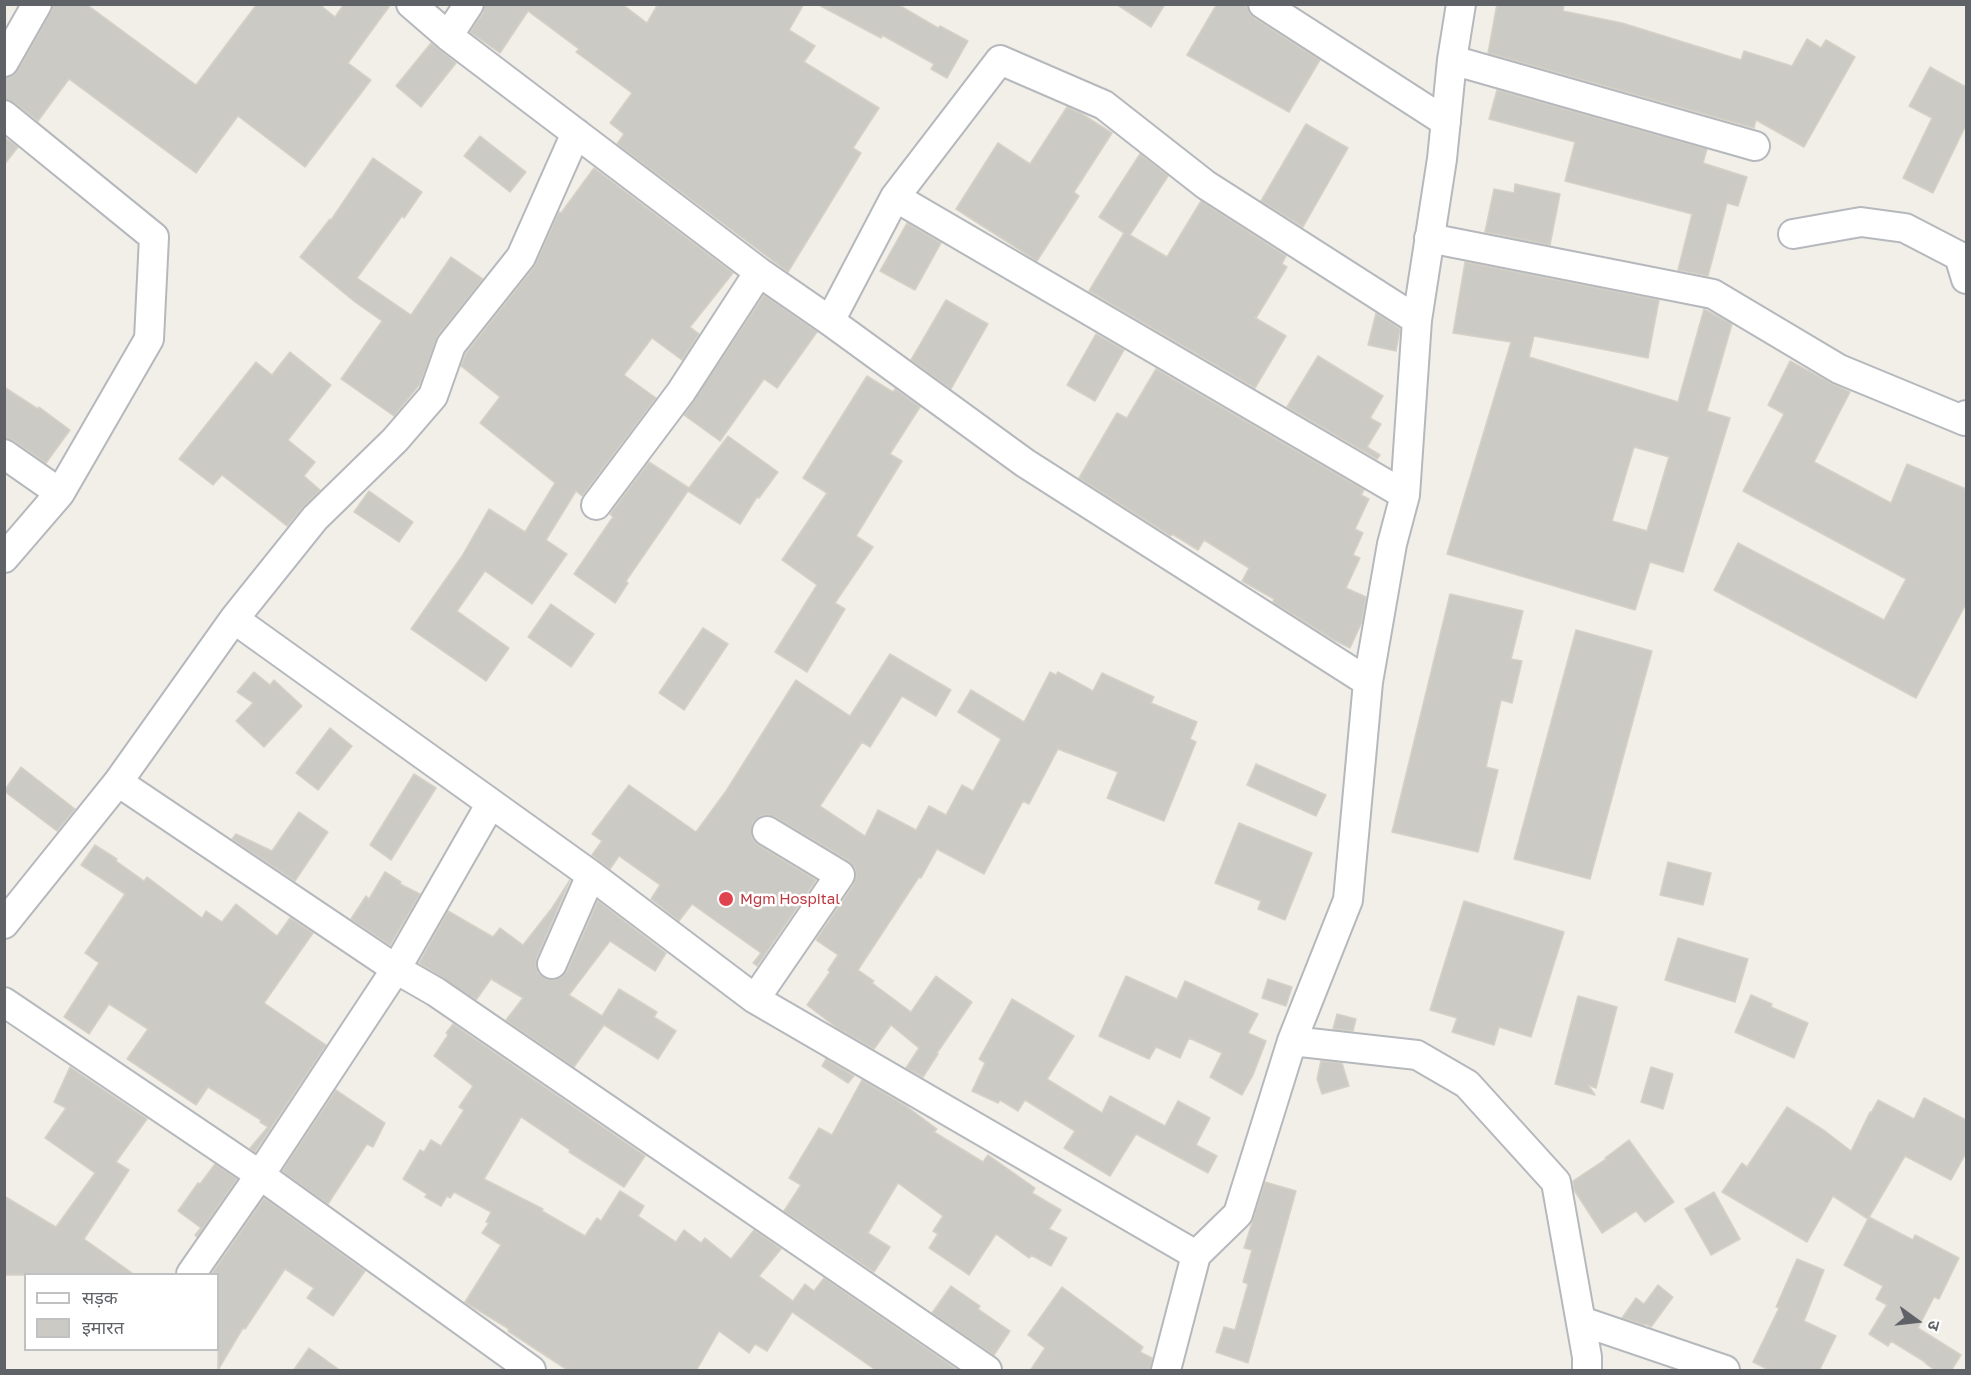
<!DOCTYPE html>
<html>
<head>
<meta charset="utf-8">
<style>
	body { margin:0 }
	#map { position:relative; width:1971px; height:1375px; overflow:hidden; background:#f1efe8; font-family:"Golos Text","Noto Sans Devanagari",sans-serif }
	canvas { display:block }
	.frame { position:absolute; inset:0; border:6px solid #5f6368; pointer-events:none }
	.legend { position:absolute; left:24px; top:1273px; width:195px; height:78px; box-sizing:border-box; background:#fff; border:2px solid #bfc1c3; margin:0; padding:8px 10px; list-style:none; font-size:18px; color:#5f6368 }
	.legend li { display:flex; align-items:center; gap:12px; height:30px }
	.legend b { width:30px; border:2px solid #bfc1c3 }
	.north { position:absolute; left:1887px; top:1291px; width:60px; height:60px; -webkit-text-stroke:4px #fff; paint-order:stroke; rotate:105deg; font-size:16px; font-weight:700; line-height:24px; text-align:center; color:#5f6368 }
	.north::after { content:''; display:block; margin:auto; width:21px; height:27px; background:#5f6368; clip-path:polygon(50% 0,100% 100%,50% 72%,0 100%) }
</style>
</head>
<body>
<div id="map">
<canvas width="1971" height="1375"></canvas>
<div class="frame"></div>
<ul class="legend">
<li><b style="height:8px;background:#fff"></b>सड़क</li>
<li><b style="height:16px;background:#cccac5"></b>इमारत</li>
</ul>
<div class="north">उ</div>
</div>
<script>
const g = document.querySelector('canvas').getContext('2d');
g.lineJoin = 'round';
function fill(path, color) {
  g.fillStyle = color;
  g.fill(path, 'evenodd');
}
function stroke(path, color, width, dash) {
  g.strokeStyle = color;
  g.lineWidth = width;
  g.lineCap = dash ? 'butt' : 'round';
  g.setLineDash(dash || []);
  g.stroke(path);
}
function drawText(font, color, halo, rows, align = 'center') {
  g.font = font + ' "Golos Text",sans-serif';
  g.lineWidth = 5;
  g.setLineDash([]);
  g.textBaseline = 'middle';
  g.strokeStyle = halo;
  g.fillStyle = color;
  for (const [text, x, y, turn = 0] of rows) {
    g.save();
    g.translate(x, y);
    g.rotate((+turn || 0) * Math.PI / 180);
    g.textAlign = isNaN(turn) ? turn : align;
    if (halo) g.strokeText(text, 0, 0);
    g.fillText(text, 0, 0);
    g.restore();
  }
}
const building = new Path2D(`
	M53,4H86L196,85L257,4H319L335,17L344,4H391L348,63L371,80L305,167L238,116L196,173L69,79L38,121L14,102L4,99V78L12,76L18,70L51,12Z
	M485,4H622L647,23L658,4H804L789,30L815,46L804,62L879,108L853,148L861,153L788,272L617,144L624,134L610,123L632,93L576,52L579,49L528,11L500,53L470,32L483,13Z
	M817,4H897L938,28L940,26L968,41L947,78L931,69L934,64L882,35L881,38Z
	M1116,4H1165L1151,27Z
	M1217,4H1243L1247,7L1249,12L1254,18L1320,60L1289,112L1187,55Z
	M1497,4H1564L1563,11L1622,23L1741,60L1744,51L1792,66L1807,39L1821,48L1826,40L1855,57L1804,147L1756,120L1754,128L1488,53Z
	M431,43L456,63L421,107L396,86Z
	M1930,67L1966,87V125L1933,193L1903,178L1932,118L1909,106Z
	M1497,90L1707,149L1703,163L1747,177L1738,206L1727,203L1708,276L1678,270L1692,214L1565,181L1575,142L1489,119Z
	M1067,107L1082,114L1112,133L1074,192L1079,196L1037,261L956,209L998,143L1030,164Z
	M1306,124L1348,148L1303,227L1261,201Z
	M480,136L526,172L510,192L464,156Z
	M4,137L18,147L4,165Z
	M1140,154L1168,176L1130,235L1167,257L1201,201L1286,256L1282,264L1287,267L1256,318L1254,317L1286,336L1255,388L1089,291L1124,233L1099,217Z
	M373,158L422,192L404,218L402,216L357,278L411,315L451,257L483,279L438,335L420,384L394,416L341,379L382,321L355,302L300,257L330,219L331,220Z
	M594,168L733,273L690,327L699,334L682,360L652,338L624,375L656,398L582,496L576,491L546,540L567,554L532,604L485,571L457,611L509,648L486,681L411,629L462,556L489,509L525,532L555,483L480,423L500,397L461,366L466,353L534,267L559,212L561,213Z
	M1515,184L1560,194L1550,245L1485,232L1494,189L1514,193Z
	M907,223L941,243L915,290L880,271Z
	M1465,262L1659,300L1648,358L1534,336L1529,357L1678,402L1704,309L1732,324L1707,411L1730,418L1683,572L1650,562L1635,610L1447,554L1511,342L1453,333ZM1634,447L1669,457L1647,531L1612,521Z
	M764,295L817,332L777,388L764,379L720,441L684,415Z
	M946,300L988,324L951,389L911,360Z
	M1376,313L1400,329L1396,351L1368,345Z
	M1096,334L1124,350L1095,401L1067,385Z
	M290,352L331,385L288,440L315,462L304,476L320,490L302,508L287,526L222,475L213,485L179,459L256,362L272,375Z
	M1318,356L1383,396L1370,418L1381,424L1367,447L1380,455L1377,459L1287,407Z
	M1790,361L1831,383L1850,392L1814,462L1891,503L1907,464L1966,489V604L1916,698L1714,590L1738,543L1884,620L1906,579L1743,491L1784,414L1768,405Z
	M1156,369L1364,490L1361,495L1369,499L1355,529L1363,533L1353,555L1360,558L1346,588L1366,597L1362,622L1350,648L1334,640L1273,602L1274,599L1242,581L1249,568L1204,540L1198,550L1172,534L1171,536L1079,478L1117,413L1127,418Z
	M867,376L893,392L895,389L920,407L890,454L902,461L856,536L873,547L835,603L845,609L807,672L775,652L817,585L782,560L827,493L803,478Z
	M4,387L38,409L39,407L70,430L46,463L13,440L4,438Z
	M728,436L778,472L759,498L757,497L740,524L688,491L626,581L628,583L615,603L574,574L613,517L610,514L649,462L689,488Z
	M369,491L413,522L399,542L354,512Z
	M1450,594L1523,611L1511,659L1522,661L1512,703L1501,700L1486,767L1498,770L1478,852L1392,832Z
	M551,604L594,634L571,667L528,637Z
	M703,628L728,644L684,710L659,693Z
	M1576,630L1652,651L1590,879L1514,859Z
	M890,654L951,690L936,716L902,696L870,747L862,742L820,806L865,836L878,810L916,830L929,806L946,815L962,785L973,791L1001,739L958,712L971,690L1024,722L1050,672L1056,675L1058,672L1093,691L1102,673L1154,697L1151,703L1197,722L1190,739L1196,742L1164,821L1107,798L1118,772L1058,749L1029,804L1023,801L984,874L937,849L921,878L919,877L858,970L874,981L872,983L911,1012L936,976L972,1002L937,1053L938,1054L923,1077L906,1068L919,1048L891,1025L874,1049L837,1028L807,1005L830,972L828,970L838,955L816,940L854,884L856,875L855,868L849,861L775,817L768,815L760,816L753,822L751,831L752,838L758,845L816,880L757,966L753,963L761,953L692,904L679,921L651,899L660,885L619,856L610,869L592,855L602,841L592,834L629,785L696,832L726,791L796,680L850,716Z
	M254,672L270,685L274,680L302,706L264,747L236,721L253,703L237,692Z
	M330,728L352,746L318,790L296,773Z
	M1256,764L1326,795L1316,816L1247,785Z
	M21,767L75,809L57,831L4,791Z
	M414,774L436,788L391,860L370,845Z
	M299,812L328,832L295,881L232,839L236,834L272,851Z
	M1239,823L1312,853L1285,920L1258,909L1261,901L1215,883Z
	M95,845L117,859L116,861L144,881L147,877L202,918L206,911L222,922L236,904L277,936L290,918L313,933L264,1003L326,1045L255,1152L250,1148L268,1127L260,1122L261,1120L208,1087L196,1105L127,1059L148,1029L109,1004L89,1034L64,1017L99,963L85,953L125,894L81,865Z
	M1668,862L1711,873L1703,905L1660,895Z
	M385,872L401,882L400,884L420,894L390,945L351,919L366,896L369,899Z
	M570,880L537,957L536,965L538,973L546,979L554,980L562,977L567,971L598,901L666,953L655,971L610,941L569,995L602,1016L619,989L657,1012L654,1017L676,1031L658,1059L604,1025L574,1067L506,1020L523,998L491,979L476,1000L419,963L448,911L493,937L500,928L523,945L552,908Z
	M1464,901L1564,932L1531,1037L1499,1027L1494,1045L1452,1032L1457,1018L1430,1010Z
	M1678,938L1748,959L1735,1002L1665,980Z
	M1126,976L1177,999L1185,981L1258,1014L1248,1033L1266,1041L1253,1075L1242,1095L1210,1077L1222,1053L1189,1038L1180,1058L1156,1047L1149,1059L1099,1036Z
	M1268,979L1292,987L1286,1006L1262,998Z
	M1751,995L1772,1004L1771,1007L1808,1023L1794,1058L1735,1032Z
	M1578,996L1617,1007L1596,1088L1588,1085L1595,1095L1555,1084Z
	M1012,999L1074,1036L1047,1079L1102,1113L1110,1096L1165,1126L1178,1101L1210,1118L1196,1145L1217,1156L1208,1173L1136,1134L1110,1176L1064,1148L1075,1131L1025,1100L1018,1111L1000,1100L998,1103L972,1091L985,1063L979,1059Z
	M1337,1014L1356,1019L1353,1031L1333,1029Z
	M453,1024L645,1156L624,1187L569,1152L570,1150L521,1117L484,1179L543,1209L542,1211L585,1236L597,1218L601,1221L620,1191L644,1206L638,1216L676,1242L684,1230L701,1243L705,1238L731,1259L754,1230L781,1249L759,1276L793,1301L805,1284L814,1291L824,1278L959,1371H877L792,1312L767,1351L755,1344L749,1353L719,1331L696,1371H569L508,1331L509,1329L468,1304L465,1302L501,1245L482,1233L489,1223L486,1222L491,1212L454,1192L450,1198L447,1196L441,1206L425,1197L427,1194L403,1179L420,1150L424,1152L431,1140L441,1146L464,1110L459,1107L473,1086L434,1056L448,1035L446,1033Z
	M826,1059L854,1076L848,1083L822,1066Z
	M1321,1061L1342,1063L1349,1086L1322,1094L1317,1079Z
	M70,1067L147,1119L116,1162L129,1170L84,1239L135,1275H4V1196L56,1227L95,1173L45,1138L66,1108L54,1102Z
	M1651,1067L1673,1074L1663,1109L1641,1102Z
	M862,1080L906,1106L937,1129L934,1132L983,1162L988,1155L1035,1188L1032,1193L1061,1210L1049,1229L1067,1238L1051,1266L1031,1255L1029,1258L996,1234L969,1275L929,1248L938,1234L933,1231L943,1216L898,1183L868,1233L890,1247L874,1272L784,1211L801,1185L789,1178L819,1128L832,1135Z
	M336,1090L385,1123L373,1147L367,1144L328,1204L282,1171Z
	M1924,1098L1966,1120V1153L1951,1180L1905,1156L1868,1219L1833,1196L1807,1242L1722,1192L1742,1163L1747,1167L1787,1107L1825,1131L1851,1151L1870,1112L1871,1113L1878,1100L1914,1119Z
	M1629,1140L1674,1202L1645,1222L1636,1211L1602,1233L1574,1190L1573,1181L1606,1159L1605,1158Z
	M215,1164L237,1179L197,1237L195,1235L201,1228L178,1211L198,1183L200,1184Z
	M1265,1182L1296,1191L1248,1363L1216,1352L1224,1327L1235,1330L1248,1284L1243,1282L1252,1250L1244,1248Z
	M1714,1192L1740,1239L1711,1255L1685,1209Z
	M264,1198L365,1271L333,1316L307,1298L314,1288L285,1269L245,1329L243,1328L218,1370V1275H211Z
	M1869,1217L1913,1240L1915,1235L1959,1258L1939,1299L1934,1297L1918,1328L1961,1355L1951,1371H1936L1925,1363V1362L1891,1341L1888,1346L1869,1334L1887,1305L1876,1299L1883,1286L1844,1265Z
	M1797,1259L1824,1270L1804,1321L1836,1336L1819,1371H1771L1753,1362L1779,1308L1776,1307Z
	M1658,1285L1673,1297L1651,1327L1646,1324L1645,1325L1622,1318L1636,1298L1644,1304Z
	M951,1286L980,1306L978,1309L1010,1331L994,1355L932,1313Z
	M1062,1287L1143,1347L1140,1352L1152,1358L1150,1371H1030L1045,1348L1028,1335Z
	M309,1348L341,1371H293Z`);
fill(building, '#cccac5');
stroke(building, '#d6d1c6', 1.5);
const minor = new Path2D(`
	M411,4L448,36L759,272L830,321L1025,463L1368,682
	M1263,4L1446,122
	M448,36L469,4
	M1452,60L1755,146
	M4,62L37,4
	M4,115L154,237L149,339L60,493L4,558
	M895,197L1405,495
	M1793,234L1861,222L1905,228L1959,256L1966,279
	M1429,238L1713,294L1839,369L1965,421L1966,415
	M830,321L895,197L1000,60L1104,105L1206,185L1417,320
	M4,454L60,493
	M596,505L681,392L759,272
	M234,619L315,518L395,440L433,396L451,345L521,257L576,133
	M118,782L396,969L436,992L987,1370
	M4,924L118,782L234,619L591,875L755,999L1196,1255
	M552,964L591,875
	M755,999L840,875L767,831
	M4,1002L260,1175L531,1370
	M1292,1041L1417,1055L1467,1084L1556,1182L1587,1357V1370
	M191,1274L260,1175L396,969L490,805
	M1581,1321L1725,1370
	M1166,1370L1196,1255L1238,1214L1292,1041L1348,900L1368,682L1392,544L1405,495L1417,320L1442,159L1452,60L1461,4`);
stroke(minor, '#b5b8bc', 32);
stroke(minor, '#fff', 28);
for (const [x, y, r, color] of [
	[726,899,8,"#e0444e"]
]) {
  const dot = new Path2D();
  dot.arc(x, y, r, 0, 2 * Math.PI);
  g.fillStyle = color;
  g.fill(dot);
  stroke(dot, '#fff', 2);
}
drawText('15px', '#be3a42', '#fff', [
	["Mgm Hospital",740,899]
], 'left');
</script>
</body>
</html>
